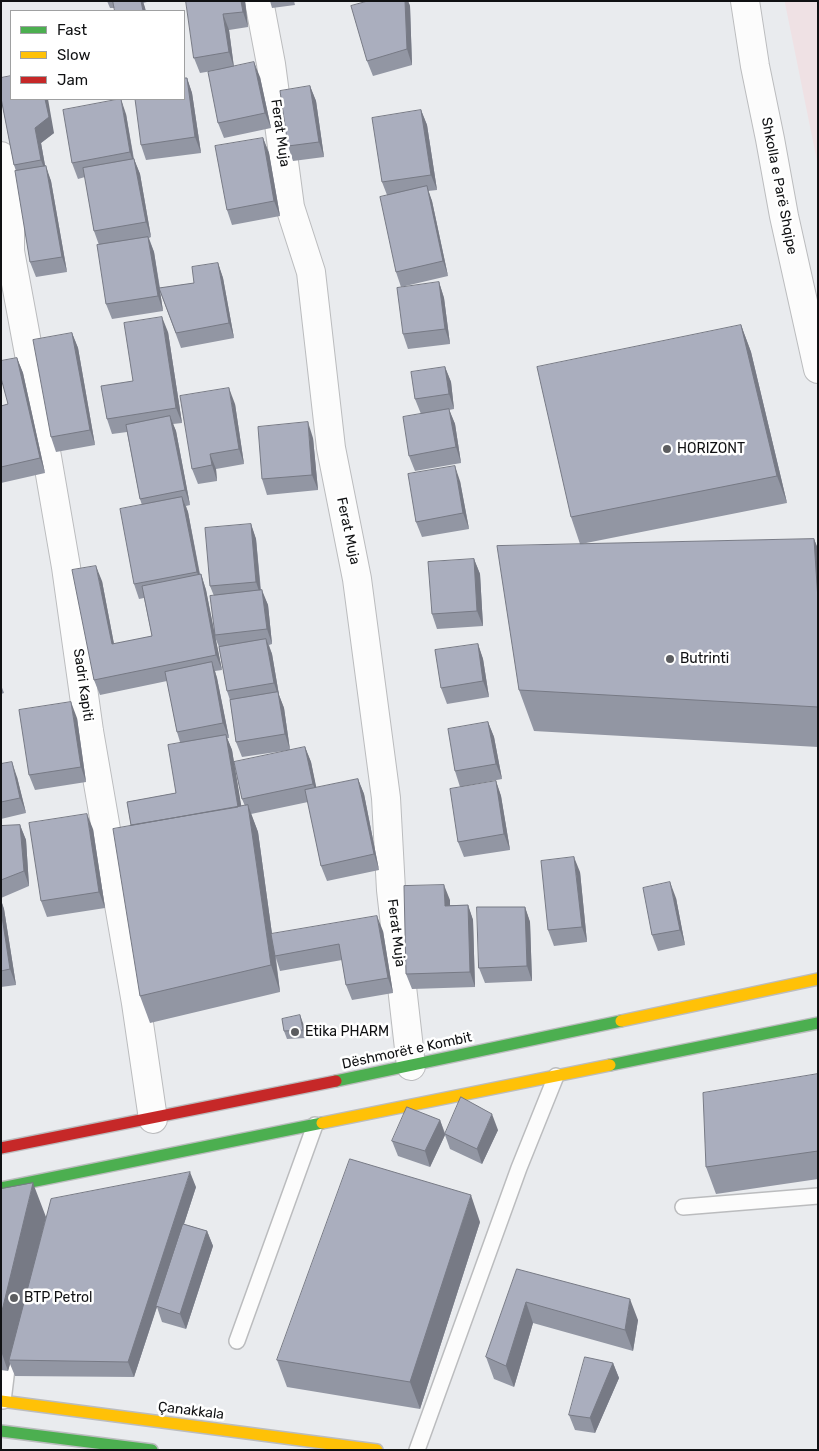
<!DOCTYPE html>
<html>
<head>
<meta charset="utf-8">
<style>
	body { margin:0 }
	#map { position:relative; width:819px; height:1451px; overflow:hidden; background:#e9ebee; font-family:Rubik,sans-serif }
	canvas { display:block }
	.frame { position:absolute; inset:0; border:2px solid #101113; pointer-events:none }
	.legend { position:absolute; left:10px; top:10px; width:175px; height:90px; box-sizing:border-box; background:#fff; border:1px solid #9fa0a1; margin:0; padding:6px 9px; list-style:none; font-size:15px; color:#101113 }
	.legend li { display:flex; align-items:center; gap:10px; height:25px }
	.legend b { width:25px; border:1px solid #9fa0a1 }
</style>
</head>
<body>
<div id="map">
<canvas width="819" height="1451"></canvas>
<div class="frame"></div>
<ul class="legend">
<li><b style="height:6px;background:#4caf50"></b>Fast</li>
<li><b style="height:6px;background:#ffc107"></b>Slow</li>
<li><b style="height:6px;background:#c62828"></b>Jam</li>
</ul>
</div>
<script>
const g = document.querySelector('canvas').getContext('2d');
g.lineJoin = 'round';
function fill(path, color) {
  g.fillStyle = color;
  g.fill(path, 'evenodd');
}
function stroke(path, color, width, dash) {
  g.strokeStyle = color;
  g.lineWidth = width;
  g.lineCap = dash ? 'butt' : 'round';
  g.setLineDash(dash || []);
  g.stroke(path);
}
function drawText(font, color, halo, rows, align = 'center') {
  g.font = font + ' Rubik,sans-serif';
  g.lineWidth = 5;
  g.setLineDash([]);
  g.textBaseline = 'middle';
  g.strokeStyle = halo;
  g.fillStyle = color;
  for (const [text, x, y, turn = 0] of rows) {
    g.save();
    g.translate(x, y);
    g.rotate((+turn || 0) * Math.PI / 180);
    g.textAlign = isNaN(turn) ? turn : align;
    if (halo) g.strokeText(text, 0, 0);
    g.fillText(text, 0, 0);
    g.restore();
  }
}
fill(new Path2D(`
	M785,1H818V166L785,3Z`), '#efe1e4');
const lane = new Path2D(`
	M683,1207L818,1196
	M237,1341L315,1125
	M3,1401L9,1352
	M417,1450L519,1168L556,1076`);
const street = new Path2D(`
	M259,1L271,64L290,207L311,272L331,448L357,579L386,798L391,890L411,1066
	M745,1L755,66L770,139L784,216L818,369
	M1,156L10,214V251L32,370L66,567L89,731L136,1003L153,1119`);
const fast = new Path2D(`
	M610,1065L818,1023
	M336,1081L621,1021
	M1,1188L322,1123
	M1,1431L152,1450`);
const slow = new Path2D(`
	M621,1021L818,979
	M322,1123L610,1065
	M1,1401L377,1450`);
const jam = new Path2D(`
	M1,1148L336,1081`);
stroke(lane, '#bbbcbe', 18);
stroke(street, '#bbbcbe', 30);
stroke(fast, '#bbbcbe', 14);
stroke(slow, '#bbbcbe', 14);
stroke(jam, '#bbbcbe', 14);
stroke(lane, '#fcfcfc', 15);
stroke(street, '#fcfcfc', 28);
stroke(fast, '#4caf50', 11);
stroke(slow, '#ffc107', 11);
stroke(jam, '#c62828', 11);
fill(new Path2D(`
	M107,1H151L143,3L145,8H110Z
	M186,1H245L248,27L229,30L234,67L260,77L271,128L224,138L218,123V70L200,73L194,58Z
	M270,1H294L295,5L272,8Z
	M368,1H408L410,6L412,65L373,76L367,61Z
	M187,78L192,93L201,153L146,160L141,145Z
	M310,86L316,101L324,157L293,161L288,146Z
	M1,98L54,133L41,143L45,166L51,181L67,272L36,277L30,262L16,171L14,165Z
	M421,110L427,125L437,190L428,191L432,201L448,276L401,287L396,272L387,195L382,182Z
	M126,114L134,159L140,174L151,237L149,238L154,252L160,288L194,283L218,263L223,278L234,338L181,348L160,291L163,311L112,319L106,304L99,245L94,231L85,177L78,179L72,163Z
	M263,138L269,153L280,216L232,225L227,210Z
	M439,282L444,298L450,344L408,349L403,334Z
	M741,325L751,352L787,503L581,544L814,539L818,549V747L534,731L519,690L580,544L571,517Z
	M168,332L182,423L173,424L176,431L190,505L186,506L188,512L200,574H201L206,590L214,632V596L210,586L251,524L256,539L261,590L268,605L272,644L269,645L272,654L279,695L284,708L290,750L242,757L236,742L230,700L227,691L219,647L215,637L222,670L215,671L217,678L229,738H227L232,750L241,807L245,806L242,799L305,747L311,762L316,788L358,779L364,794L379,870L327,881L321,866L308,802L251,814L258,832L272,934L383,931L393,993L352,1000L346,985L342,960L280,971L276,958L280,992L150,1023L140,996L131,826L127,802L176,793L180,742L177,732L167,681L100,695L94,680L102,581L114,644L152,636L144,598L139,599L134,584L142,505L140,499L127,432L112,434L107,419Z
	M72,333L78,348L95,445L56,452L51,437Z
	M17,358L23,373L45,473L1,483V406L8,404Z
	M445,367L451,382L454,409L449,410L455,424L461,463L415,471L409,456L421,414L415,399Z
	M235,404L244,464L216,469L217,481L198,484L192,469Z
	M313,438L318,490L267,495L262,479Z
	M460,481L469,529L422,537L416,522Z
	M474,559L480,574L483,626L437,629L432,614Z
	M478,644L483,659L489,697L447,704L441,688Z
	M1,685L4,693L1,694Z
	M77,718L86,782L35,790L29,775Z
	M488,722L494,737L502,779L460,787L455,771Z
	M1,764L17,777L26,813L1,819Z
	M496,781L501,796L510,850L464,857L458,842Z
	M20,825L26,840L29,886L1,898V826Z
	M93,829L105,908L47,917L41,901Z
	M580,872L587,942L554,946L548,930Z
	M676,898L685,945L658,951L652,935Z
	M1,900L4,909L16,985L1,987Z
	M450,900V905H468L473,920L475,987L412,989L406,974Z
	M525,907L530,922L532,981L485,983L479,968Z
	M303,1023L306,1038L287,1039L284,1031Z
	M818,1074V1179L716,1194L706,1167Z
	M440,1120L445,1133L498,1130L482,1164L450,1149L445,1135L430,1167L398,1156L392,1141Z
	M196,1187L184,1224L207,1231L213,1246L186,1329L162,1322L157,1307L134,1377L15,1376L10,1364L8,1371L1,1370V1189L46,1217L39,1246Z
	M480,1222L420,1409L287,1387L277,1360Z
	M517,1269L638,1320L633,1351L533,1323L514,1387L494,1379L486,1357Z
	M613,1363L619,1378L595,1433L575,1430L569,1415Z`), '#9296a3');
fill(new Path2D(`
	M141,1H143L146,11H143Z
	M241,1H245L248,27L243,12Z
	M405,1H408L410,6L412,65L407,49Z
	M223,14L229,30L234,68L229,52Z
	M254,62L260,77L271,128L265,113Z
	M187,78L192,93L201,153L195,137Z
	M310,86L316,101L324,157L319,142Z
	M45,99H48L54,133L41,143L47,176L41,160L35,128Z
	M121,99L126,114L135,168L130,152Z
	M421,110L427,125L437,190L431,175Z
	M263,138L269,153L280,216L274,201Z
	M134,159L140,174L151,237L146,222Z
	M46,166L51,181L67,272L62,257Z
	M427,186L432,201L448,276L443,261Z
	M148,237L154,252L163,311L158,296Z
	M218,263L223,278L234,338L229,323Z
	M439,282L444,298L450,344L445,329Z
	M162,317L168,332L182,423L176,408Z
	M741,325L751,352L787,503L777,476Z
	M72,333L78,348L95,445L90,430Z
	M17,358L23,373L45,473L40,458Z
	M445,367L451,382L454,409L449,394Z
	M229,388L235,404L244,464L239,449Z
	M449,409L455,424L461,463L456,447Z
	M170,416L176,431L190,505L185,490Z
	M308,422L313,438L318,490L312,475Z
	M210,454L216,469L217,481L212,465Z
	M455,466L460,481L469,529L463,513Z
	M182,497L188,512L202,587L197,572Z
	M251,524L256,539L261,597L256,582Z
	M814,539L818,549V600Z
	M474,559L480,574L483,626L477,611Z
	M96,566L102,581L117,660L112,644Z
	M201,574L206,590L222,670L216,655Z
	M262,590L268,605L272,644L267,629Z
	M266,639L272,654L279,695L284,708L290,750L285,734L278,695L274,683Z
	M478,644L483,659L489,697L483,681Z
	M212,662L217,678L229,738L223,723Z
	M71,702L77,718L86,782L81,767Z
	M488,722L494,737L502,779L496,764Z
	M226,735L232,750L244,822L238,807Z
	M305,747L311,762L319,800L313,784Z
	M12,762L17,777L26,813L20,798Z
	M358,779L364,794L379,870L374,854Z
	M496,781L501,796L510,850L504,834Z
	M248,805L258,832L280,992L271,965Z
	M87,814L93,829L105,908L99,892Z
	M20,825L26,840L29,886L24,871Z
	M574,857L580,872L587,942L582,927Z
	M670,882L676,898L685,945L680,930Z
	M444,885L450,900V921L445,906Z
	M1,900L4,909L16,985L10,969L1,910Z
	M468,905L473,920L475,987L470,972Z
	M525,907L530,922L532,981L527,966Z
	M377,916L383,931L393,993L388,978Z
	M300,1015L303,1023L306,1038L303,1030Z
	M492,1114L498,1130L482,1164L477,1149Z
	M440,1120L445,1135L430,1167L425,1151Z
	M190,1172L196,1187L134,1377L128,1362Z
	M33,1183L46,1217L11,1360H9L10,1364L8,1371L1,1351V1315Z
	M471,1195L480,1222L420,1409L410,1382Z
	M207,1231L213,1246L186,1329L180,1314Z
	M630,1299L638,1320L633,1351L625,1330Z
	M526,1302L533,1323L514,1387L506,1366Z
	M613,1363L619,1378L595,1433L590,1418Z`), '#777a85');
const building = new Path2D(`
	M113,1H141L143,11H115Z
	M186,1H241L243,12L223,14L229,52L194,58Z
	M368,1H405L407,49L367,61L351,6Z
	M254,62L265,113L218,123L208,72Z
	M11,76V99H45L49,117L35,128L41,160L14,165L1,98V78Z
	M184,78H187L195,137L141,145L135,99H184Z
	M310,86L319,142L288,146L280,91Z
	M121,99L130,152L72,163L63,110Z
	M421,110L431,175L382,182L372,118Z
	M263,138L274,201L227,210L215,146Z
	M134,159L146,222L94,231L83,168Z
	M46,166L62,257L30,262L15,171Z
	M427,186L443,261L396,272L380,197Z
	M148,237L158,296L106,304L97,245Z
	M218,263L229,323L176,333L159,288L194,283L192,267Z
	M439,282L445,329L403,334L397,288Z
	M162,317L176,408L107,419L101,386L133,381L124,323Z
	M741,325L777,476L571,517L537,367Z
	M72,333L90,430L51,437L33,340Z
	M17,358L40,458L1,467V406L8,404L1,378V361Z
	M445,367L449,394L415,399L411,372Z
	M229,388L239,449L210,454L212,465L192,469L180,396Z
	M449,409L456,447L409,456L403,417Z
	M170,416L185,490L140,499L126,425Z
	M308,422L312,475L262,479L258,427Z
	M455,466L463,513L416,522L408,474Z
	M182,497L197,572L134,584L120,509Z
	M251,524L256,582L210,586L205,528Z
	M814,539L818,600V707L519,690L497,546Z
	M474,559L477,611L432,614L428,562Z
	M96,566L112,644L152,636L142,586L201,574L216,655L94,680L72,570Z
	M262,590L267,629L215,635L210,596Z
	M266,639L274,683L227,691L219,647Z
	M478,644L483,681L441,688L435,650Z
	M212,662L223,723L177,732L165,672Z
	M278,692L285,734L236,742L230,700Z
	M71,702L81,767L29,775L19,710Z
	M488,722L496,764L455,771L448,729Z
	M226,735L238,807L131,825L127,802L176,793L168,745Z
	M305,747L313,784L242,799L234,762Z
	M12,762L20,798L1,802V764Z
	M358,779L374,854L321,866L305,790Z
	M496,781L504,834L458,842L450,789Z
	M248,805L271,965L140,996L113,829Z
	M87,814L99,892L41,901L29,823Z
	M20,825L24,871L1,880V826Z
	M574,857L582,927L548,930L541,861Z
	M670,882L680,930L652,935L643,888Z
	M444,885L445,906L468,905L470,972L406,974L404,886Z
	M477,907H525L527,966L479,968Z
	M1,910L10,969L1,971Z
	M377,916L388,978L346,985L339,944L275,956L271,934Z
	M300,1015L303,1030L284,1031L282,1019Z
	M818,1074V1151L706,1167L703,1093Z
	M461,1097L492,1114L477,1149L445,1134Z
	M407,1107L440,1120L425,1151L392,1141Z
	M350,1159L471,1195L410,1382L277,1360Z
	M190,1172L128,1362L9,1360L51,1199Z
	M33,1183L1,1315V1189Z
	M183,1224L207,1231L180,1314L156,1306Z
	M517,1269L630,1299L625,1330L526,1302L506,1366L486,1357Z
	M585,1357L613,1363L590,1418L569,1415Z`);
fill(building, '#aaaebe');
stroke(building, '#777a85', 1);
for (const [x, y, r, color] of [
	[667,449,5,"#5c5d60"],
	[670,659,5,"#5c5d60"],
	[295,1032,5,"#5c5d60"],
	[14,1298,5,"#5c5d60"]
]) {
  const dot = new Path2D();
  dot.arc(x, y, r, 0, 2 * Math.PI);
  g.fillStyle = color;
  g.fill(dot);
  stroke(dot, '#fff', 2);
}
drawText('14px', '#101113', '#fff', [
	["Ferat Muja",280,133,82],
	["Shkolla e Parë Shqipe",779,186,79],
	["Ferat Muja",348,531,78],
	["Sadri Kapiti",83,685,82],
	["Ferat Muja",396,933,83],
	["Dëshmorët e Kombit",407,1051,-12],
	["Çanakkala",191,1411,7]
]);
drawText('14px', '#101113', '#fff', [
	["HORIZONT",677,449],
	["Butrinti",680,659],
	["Etika PHARM",305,1032],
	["BTP Petrol",24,1298]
], 'left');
</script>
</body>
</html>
